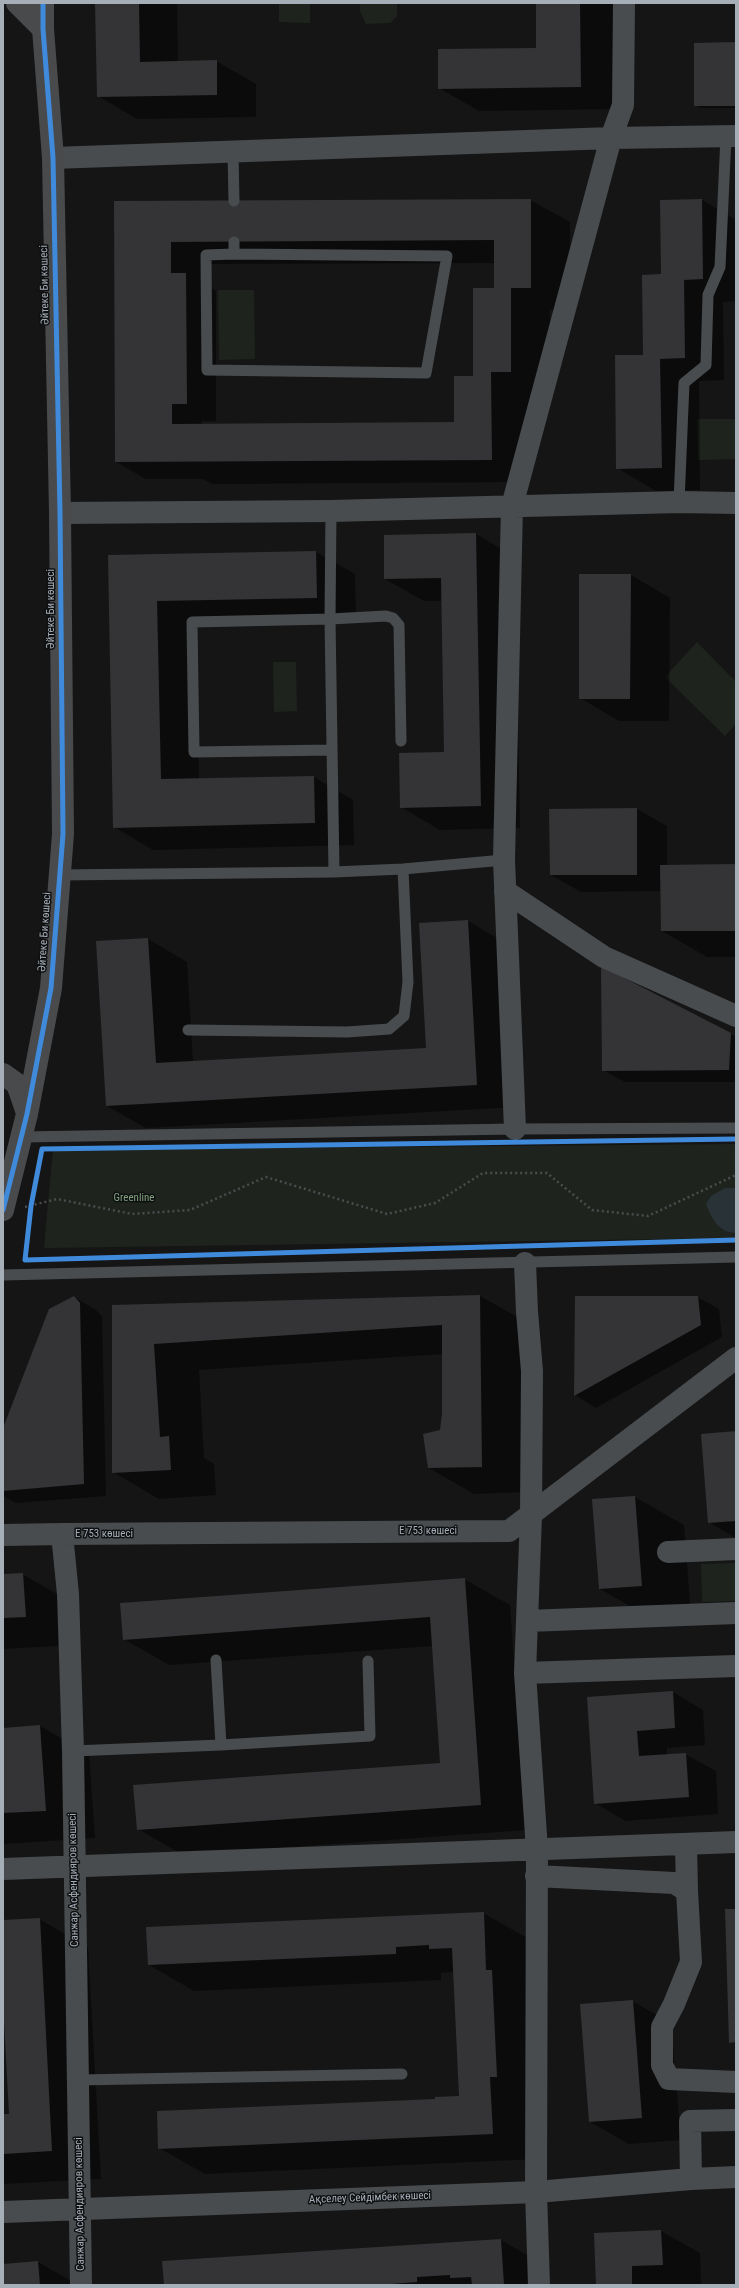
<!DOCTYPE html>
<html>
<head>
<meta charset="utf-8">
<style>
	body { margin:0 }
	#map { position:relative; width:739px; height:2288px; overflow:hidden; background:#151515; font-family:"Roboto Condensed",sans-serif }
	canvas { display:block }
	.frame { position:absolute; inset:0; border:4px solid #a6aeb7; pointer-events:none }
</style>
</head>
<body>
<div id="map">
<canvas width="739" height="2288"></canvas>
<div class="frame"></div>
</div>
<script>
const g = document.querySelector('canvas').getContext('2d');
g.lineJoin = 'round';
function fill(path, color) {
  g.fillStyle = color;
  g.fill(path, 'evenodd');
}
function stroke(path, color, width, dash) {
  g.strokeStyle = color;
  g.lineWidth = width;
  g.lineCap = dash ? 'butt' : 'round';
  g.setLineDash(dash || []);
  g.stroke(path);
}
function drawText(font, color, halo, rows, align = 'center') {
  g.font = font + ' "Roboto Condensed",sans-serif';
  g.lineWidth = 3;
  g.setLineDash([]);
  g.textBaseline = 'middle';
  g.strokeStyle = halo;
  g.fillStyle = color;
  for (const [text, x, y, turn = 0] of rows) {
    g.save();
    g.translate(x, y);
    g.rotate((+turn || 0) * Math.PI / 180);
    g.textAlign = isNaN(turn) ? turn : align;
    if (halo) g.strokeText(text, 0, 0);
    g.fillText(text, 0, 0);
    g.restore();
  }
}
fill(new Path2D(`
	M279,3H310V23L279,22Z
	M360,3H397V16L390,23L366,24L360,11Z
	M218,290H254L255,359L219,360Z
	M697,419H736V459L698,460Z
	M697,642L736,682V724L725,736L665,677Z
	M273,662H296L297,711L274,712Z
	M736,1144V1238L44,1248L53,1150Z
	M736,1563V1601L702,1602L701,1564Z`), '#1e241d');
fill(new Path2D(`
	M725,1188H736V1233C718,1232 712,1219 706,1204L711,1196Z`), '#293337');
fill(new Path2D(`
	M96,3H177L178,62L216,61L256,84V117L137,119L98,96Z
	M537,3H618L620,109L479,111L439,88L537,49Z
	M736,43V108H701L695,105Z
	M530,200L570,222V310H550V394H530V482L212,484L203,479H146L116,462L115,202ZM201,259L211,264L495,263V289L474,377L455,423L202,425V421H216V291L201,283Z
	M702,200L736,220V301L723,302L724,380L699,381L700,490L656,491L617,468L662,275L661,201Z
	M476,534L515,557L520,828L440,830L401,807L445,753L443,601H424L385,579V536Z
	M316,552L355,574L356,620L196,623L199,779L314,777L353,800L354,845L153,850L114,827L109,556Z
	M631,575L670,598L669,721H619L580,698Z
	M637,809L667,826V866L736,865V957H707L662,931L661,891L581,892L551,875Z
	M468,921L507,944L516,1107L146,1128L107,1106L97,942L148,939L187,962L193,1062L427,1049Z
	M730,1034L736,1037V1082H625L603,1070Z
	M480,1296L526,1322L527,1492L474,1494L429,1468L441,1431L443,1414V1354L199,1370L204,1458L214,1464L216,1495L159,1499L113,1472V1306Z
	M74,1297L96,1310L102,1317L106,1496L16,1503L3,1496V1431Z
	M697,1297L719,1309L722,1337L596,1408L575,1395Z
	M736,1432V1538L709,1522Z
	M635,1497L684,1525L691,1614L649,1617L600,1589Z
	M22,1574L71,1602L74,1645L3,1649V1575Z
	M464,1579L510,1605L526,1830L183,1855L138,1829L441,1764L433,1646L169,1665L124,1639Z
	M673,1692L703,1710L705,1745L667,1748V1755L685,1754L716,1771L718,1814L625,1821L595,1803L588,1698Z
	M40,1726L89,1754L95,1838L3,1844V1729Z
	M483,1913L529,1939L538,2159L205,2174L159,2148L460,2097L454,1972L441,1973V1980L194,1991L149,1965Z
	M39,1919L88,1947L101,2179L3,2184V2115H10L3,2000V1921Z
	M632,2001L671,2023L681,2140L629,2144L590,2122Z
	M661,2231L700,2253L701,2285H597Z
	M501,2240L546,2266L547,2285H165Z
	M38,2262L78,2285H3V2265Z`), '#0007');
fill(new Path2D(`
	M95,3H139L140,62L217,60V95L97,97Z
	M536,3H580L581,87L438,89V49L536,48Z
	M736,42V106H694V43Z
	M531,199V288H511V372H491L492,460L115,462L114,201ZM494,240V288H473V376H454V422L172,424V404H187L186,273H171V242Z
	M702,199L703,279L684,280L685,358L660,359L662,468L616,469L615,355H643L642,275L661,274L660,200Z
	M476,533L481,806L400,808L399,753L444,752L441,578L384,579V535Z
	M316,551L317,598L157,601L161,779L314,776L315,823L113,828L108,555Z
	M579,574H631L630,699H579Z
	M637,808V875H550L549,809Z
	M736,864V931H661L660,865Z
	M468,920L477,1085L106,1106L96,941L148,938L156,1063L426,1048L419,923Z
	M601,966L731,1033L729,1070L602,1071Z
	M480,1295L482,1467L428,1468L423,1434L440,1430L442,1414V1325L154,1344L160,1437L169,1436L171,1470L112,1473V1305Z
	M74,1296L80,1303L84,1484L3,1491V1428L49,1309Z
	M575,1296H698L701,1325L574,1396Z
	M736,1431V1521L708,1523L701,1434Z
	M635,1496L642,1586L599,1589L592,1499Z
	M23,1573L26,1617L3,1618V1574Z
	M465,1578L481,1805L137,1830L133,1785L440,1763L430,1617L123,1640L120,1603Z
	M673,1691L675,1728L637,1731L639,1756L686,1753L689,1797L594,1804L587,1697Z
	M40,1725L46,1811L3,1813V1728Z
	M725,1909H736V2042L729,2043Z
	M484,1912L486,1970H492L497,2077H490L493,2134L158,2149L157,2111L435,2099V2097L459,2096L452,1948L429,1949V1945L396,1947V1954L148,1965L146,1927Z
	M40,1918L52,2151L3,2154V2114H9L3,2003V1920Z
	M633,2000L642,2118L589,2122L580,2004Z
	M661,2230L663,2265L632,2266V2285H596L594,2233Z
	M501,2239L504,2285H472L471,2277L450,2278V2275L417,2277V2282L378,2285H164L162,2261Z
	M38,2261L40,2285H3V2264Z`), '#343436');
stroke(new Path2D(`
	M25,1207L57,1199L132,1214L190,1210L266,1177L387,1214L435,1203L483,1173H547L592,1210L648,1216L736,1175`), '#4b4c50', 2.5, [2, 3]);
stroke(new Path2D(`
	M233,151L234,201
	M234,254L447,256L426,373L207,370L206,255Z
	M234,254V242
	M679,502L684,383L706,365L708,295L720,267L726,136
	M332,750L194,752L192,622L330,619L386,616L393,618L399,625L401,741
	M334,872L403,869L504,860
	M59,875L334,872L330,619L331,511
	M188,1030L347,1032L389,1029L404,1016L408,982L403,869
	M22,1137L515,1129L736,1128
	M3,1275L736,1257
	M216,1660L221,1745
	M73,1751L221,1745L370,1736L368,1661
	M78,2080L402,2074`), '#494c4e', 11);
stroke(new Path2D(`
	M53,158L611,138L736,136
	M60,513L331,511L679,502L736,503
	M505,891L604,957L736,1016
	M515,1129L504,860L512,506L611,138L623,105L624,3
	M525,1263L527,1312L532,1371L531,1516L525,1673L537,1850L536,2192L539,2285
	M62,1534L509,1531L736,1358
	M3,1535L62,1534L68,1594L73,1751L81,2285
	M668,1552L736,1549
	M527,1621L736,1613
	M525,1673L736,1666
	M686,1844L687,1891
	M3,1869L736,1842
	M536,1876L674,1883L687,1891L691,1962L674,2004L662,2027V2065L669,2079L736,2082
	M691,2179L690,2121L736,2120
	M3,2212L536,2192L691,2179L736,2177`), '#494c4e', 22);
stroke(new Path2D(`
	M17,3L43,29
	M3,1074L17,1084L27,1113
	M3,1210L27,1114L51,988L63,834L60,513L53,158L43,29V3`), '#484a4c', 22);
stroke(new Path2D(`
	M736,1139L42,1149L31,1206L25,1260L736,1240
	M3,1210L27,1114L51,988L63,834L60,513L53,158L43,29V3`), '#408adc', 5);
drawText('11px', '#a6aeb7', '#0f1011', [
	["Әйтеке Би көшесі",45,285,-91],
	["Әйтеке Би көшесі",51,609,-90],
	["Әйтеке Би көшесі",45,932,-86],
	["Е 753 көшесі",428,1531],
	["Е 753 көшесі",104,1534],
	["Санжар Асфендияров көшесі",74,1880,-91],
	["Ақселеу Сейдімбек көшесі",370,2198,-2],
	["Санжар Асфендияров көшесі",80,2204,-91]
]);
drawText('11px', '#80a27d', '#0f1011', [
	["Greenline",134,1198]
]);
</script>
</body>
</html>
